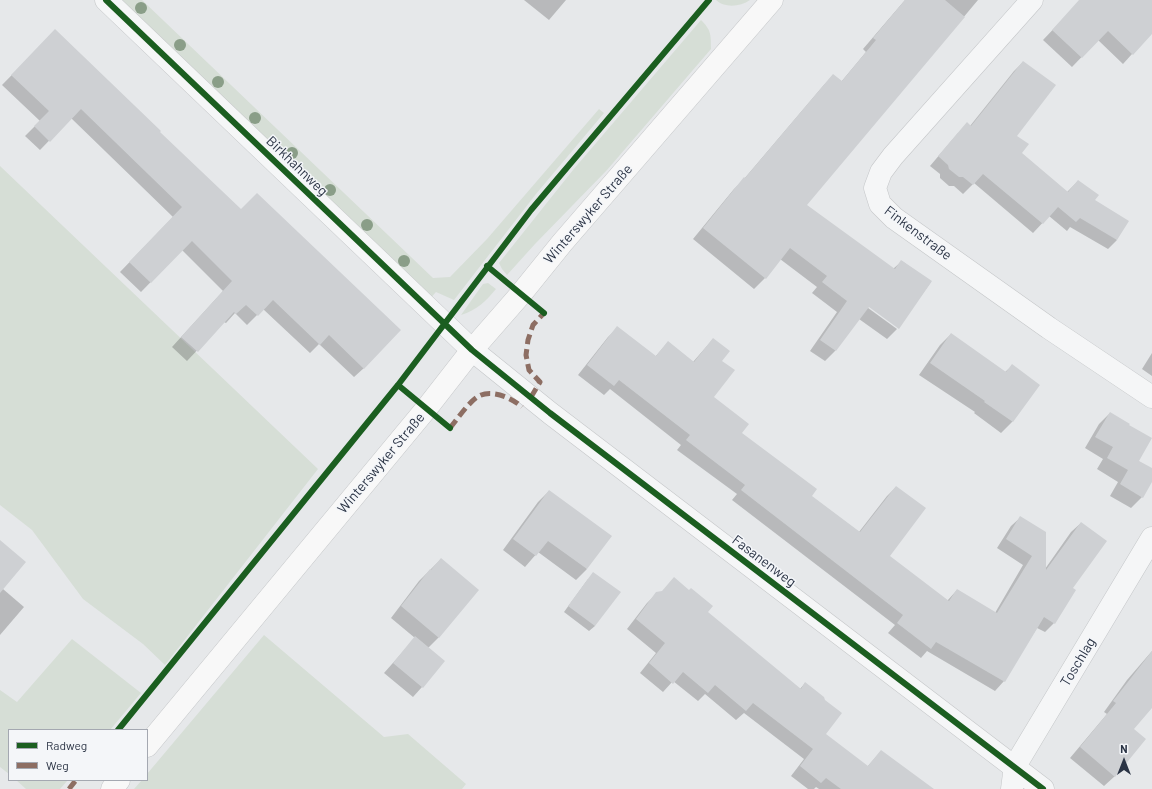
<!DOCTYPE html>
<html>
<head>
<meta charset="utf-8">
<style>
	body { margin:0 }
	#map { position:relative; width:1152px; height:789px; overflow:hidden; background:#e6e8ea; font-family:Barlow,sans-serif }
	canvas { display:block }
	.legend { position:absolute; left:8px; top:729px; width:140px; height:52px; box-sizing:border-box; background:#f4f6f9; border:1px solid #a4a8b1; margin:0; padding:5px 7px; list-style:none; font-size:12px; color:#2b3445 }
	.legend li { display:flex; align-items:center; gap:8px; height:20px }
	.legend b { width:20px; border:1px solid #a4a8b1 }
	.north { position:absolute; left:1104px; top:741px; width:40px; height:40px; -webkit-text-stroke:3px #f4f6f9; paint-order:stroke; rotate:0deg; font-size:11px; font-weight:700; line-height:16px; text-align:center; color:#2b3445 }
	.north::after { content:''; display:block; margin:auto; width:14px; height:18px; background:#2b3445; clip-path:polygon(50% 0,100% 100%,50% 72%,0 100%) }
</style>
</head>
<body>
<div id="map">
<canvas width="1152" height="789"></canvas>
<ul class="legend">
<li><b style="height:5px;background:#1b5e20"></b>Radweg</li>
<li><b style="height:5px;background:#8d6e63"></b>Weg</li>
</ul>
<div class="north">N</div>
</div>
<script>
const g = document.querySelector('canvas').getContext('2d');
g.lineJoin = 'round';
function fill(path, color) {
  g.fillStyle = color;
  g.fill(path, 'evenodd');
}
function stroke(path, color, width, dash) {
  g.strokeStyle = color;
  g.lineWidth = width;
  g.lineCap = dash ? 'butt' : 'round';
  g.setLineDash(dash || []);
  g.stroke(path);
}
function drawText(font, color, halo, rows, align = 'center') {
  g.font = font + ' Barlow,sans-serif';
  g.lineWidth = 3;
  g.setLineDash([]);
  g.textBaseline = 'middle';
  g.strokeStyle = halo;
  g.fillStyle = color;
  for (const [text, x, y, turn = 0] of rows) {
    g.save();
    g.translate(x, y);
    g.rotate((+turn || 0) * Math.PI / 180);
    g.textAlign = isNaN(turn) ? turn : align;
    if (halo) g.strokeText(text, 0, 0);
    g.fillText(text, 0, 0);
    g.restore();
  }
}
fill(new Path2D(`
	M118,0H142L433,278L450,277L487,239L599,109L604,113L536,194L454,300L436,292L428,301Z
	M716,0H750C740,7 724,8 716,0Z
	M701,20C711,30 711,34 711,49L607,170L535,244L507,275L502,269L499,263L573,170Z
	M0,166L318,469L165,665L143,644L83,599L32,530L0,505Z
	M488,283L496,289C486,301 477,310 461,315L483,284Z
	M264,635L384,737L408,734L466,784L462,789H134L142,780H147V774Z
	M72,639L141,693L110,730H9V774L0,767V690L17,702Z
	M16,780H68L60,789H26Z`), '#d6ded6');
fill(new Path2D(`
	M524,0H566L549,20Z
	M905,0H978L806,205L893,269L902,261L931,282L898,328V327L866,304L864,305L897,329L887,339L859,319L835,351L825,361L810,351L837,312L812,293L817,287L780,259L765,278L754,289L693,239L734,189L744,179L823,86L833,75L841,82L866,52L863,49Z
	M1081,0H1152V28L1132,54L1123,64L1098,40L1072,67L1043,40Z
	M55,31L159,132L364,368L354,377L319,344L310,353L263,309L247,325L235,313L226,323L224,322L187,361L172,347L223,291L182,250L141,292L120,272L173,217L71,118L40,150L25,136L40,121L2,85Z
	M1023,62L1015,136L1021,153L1067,192L1078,181L1093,200L1117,240L1108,249L1070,227L1067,231L1049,216L1033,233L974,183L963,194L954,186H949L940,178V174L930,166L958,133L970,126L1014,71Z
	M617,328L655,357L668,342L693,362L713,339L721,361L713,397L740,434L811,496L859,532L887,496L896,487L888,556L947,601L957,590L995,613L1023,565L997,548L1011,526L1021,517L1045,569L1071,532L1081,523L1071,588L1054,623L1045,632L1037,628L1004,681L995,691L927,651L921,658L888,633L895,625L732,500L737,494L677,450L681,445L610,389L604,395L578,375L608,337Z
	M951,334L1005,372L1012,366L1039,385L1012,422L1001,433L974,413L975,412L919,375L940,345Z
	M1152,353V376L1142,369Z
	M1110,413L1128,425L1138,461L1152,469V480L1142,497L1131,508L1110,496L1118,482L1097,469L1103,459L1085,448L1099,424Z
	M549,491L587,569L576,580L538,552L525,567L503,550L538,502Z
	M0,541L3,589L24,607L0,635Z
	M441,559L439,637L428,648L422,687L413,697L384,673L415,638L391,618L419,581Z
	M588,579L595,626L589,631L564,612Z
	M657,593L707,613L800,689L805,683L824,734L867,767L881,751L914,789H819L816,787L814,789H808L791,776L804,759L744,713L736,720L705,694L698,701L673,681L663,692L640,673L656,653L627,629L647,603Z
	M1152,651V707L1132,729L1115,776L1104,786L1070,758L1107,714L1104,712L1127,680Z`), '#0003');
fill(new Path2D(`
	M905,0H945L965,17L807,205L895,269L901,260L932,281L899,329L869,307L836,351L820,340L847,301L822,282L827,276L790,248L766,279L703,228L744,177L745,178L833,74L842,81L876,40L873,38Z
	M1079,0H1152V34L1133,55L1108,31L1082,58L1052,30Z
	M55,29L161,131L160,132L241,209L257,193L401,330L364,369L329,335L320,345L273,300L258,316L246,305L236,314L234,312L198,352L181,337L232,281L192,241L151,283L129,262L182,207L81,109L50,142L34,126L49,111L11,75Z
	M1023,61L1056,85L1017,136L1029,144L1022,153L1068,192L1078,180L1099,195L1095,200L1129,221L1117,240L1080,218L1076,222L1058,207L1043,224L983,174L973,185L963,177H959L949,169L948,165L938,156L967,122L971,126Z
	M617,326L656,356L668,341L694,362L713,338L730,351L722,361L735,370L714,397L749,424L742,433L817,489L812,496L860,532L896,486L926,508L890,556L949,601L957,589L997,613L1032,556L1006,539L1020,516L1046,532V570L1081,522L1107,541L1073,588L1076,590L1055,624L1044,617L1005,682L936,642L931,649L897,623L903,615L741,490L745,485L686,440L690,435L619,380L614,386L587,365Z
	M951,333L1006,372L1012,364L1040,385L1013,422L984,402L985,401L930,363Z
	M1110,412L1130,424L1129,425L1152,438L1139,461L1152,468V482L1143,498L1120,484L1128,470L1107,458L1113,447L1095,437Z
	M549,490L612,536L587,569L548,541L536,556L513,539Z
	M0,540L26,562L0,593Z
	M441,558L479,590L439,638L401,606L430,569L431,570Z
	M593,572L621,592L595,626L568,606Z
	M674,577L689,590L691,588L713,606L708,612L801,689L805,682L824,697L825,700L842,713L826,734L868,766L881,750L934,789H841L826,778L821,783L800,766L813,749L753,703L746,711L715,685L708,693L683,672L673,684L649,663L665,643L636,619L656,592L662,591Z
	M415,636L445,661L423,688L393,663Z
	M1152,651V708L1134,729L1146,739L1115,777L1080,747L1116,703L1113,701Z`), '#ced0d3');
const street = new Path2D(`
	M106,0L472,350L550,413L1043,789
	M1032,0L893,156L881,172L875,188L880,204L894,218L1049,328L1152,397
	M1012,789L1015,766L1152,538`);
const secondary = new Path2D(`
	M147,746L426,409L472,350L520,295L562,243L772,0
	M112,789L119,780`);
stroke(street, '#c4c6c8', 23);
stroke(secondary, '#c4c6c8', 23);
stroke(street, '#f5f6f7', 22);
stroke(secondary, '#f8f8f8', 22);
stroke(new Path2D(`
	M531,397L540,382L529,370L526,355L528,340L533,325L544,313
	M450,428C456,421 470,400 479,396C492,389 512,398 522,407
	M69,789L76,780`), '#8d6e63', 5, [10, 5]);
stroke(new Path2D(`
	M106,0L472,350L550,413L1043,789
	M487,266L544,313
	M398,385L450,428
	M118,730L398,385L531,210L709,0`), '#1b5e20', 6);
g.fillStyle = '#8a9e88';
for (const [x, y] of [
	[141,8],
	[180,45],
	[218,82],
	[255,118],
	[292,153],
	[330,190],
	[367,225],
	[404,261]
]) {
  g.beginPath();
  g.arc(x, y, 6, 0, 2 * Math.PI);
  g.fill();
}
drawText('14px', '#2b3445', '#f4f6f9', [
	["Birkhahnweg",297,166,44],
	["Winterswyker Straße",588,214,-49],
	["Finkenstraße",918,233,37],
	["Winterswyker Straße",381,463,-50],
	["Fasanenweg",764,561,37],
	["Toschlag",1078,662,-59]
]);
</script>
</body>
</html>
